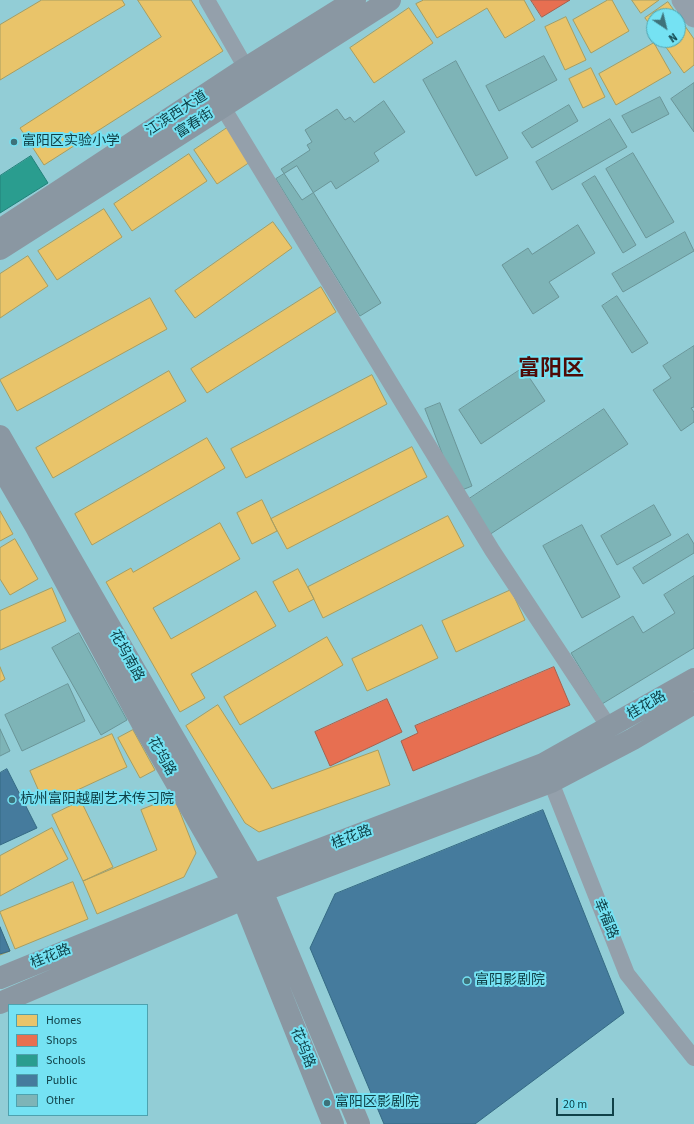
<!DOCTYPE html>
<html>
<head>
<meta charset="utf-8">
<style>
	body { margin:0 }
	#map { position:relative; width:694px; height:1124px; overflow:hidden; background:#92cdd6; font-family:"Source Sans 3",sans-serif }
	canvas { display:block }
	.legend { position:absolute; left:8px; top:1004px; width:140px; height:112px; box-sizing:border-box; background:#75e2f3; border:1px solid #4da2af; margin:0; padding:5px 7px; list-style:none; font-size:12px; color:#104148 }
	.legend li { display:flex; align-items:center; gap:8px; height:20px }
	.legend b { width:20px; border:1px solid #4da2af }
	.north { position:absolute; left:646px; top:8px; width:40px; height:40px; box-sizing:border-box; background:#75e2f3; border:1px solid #4da2af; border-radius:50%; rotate:145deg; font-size:11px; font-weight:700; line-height:16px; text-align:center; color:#104148 }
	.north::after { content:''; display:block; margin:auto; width:14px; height:18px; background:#3e727a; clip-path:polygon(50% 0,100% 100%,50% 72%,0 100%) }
	.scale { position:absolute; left:556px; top:1098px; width:58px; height:18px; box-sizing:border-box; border:2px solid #104148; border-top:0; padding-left:5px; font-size:12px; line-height:14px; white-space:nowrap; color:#104148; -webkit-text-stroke:3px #75e2f3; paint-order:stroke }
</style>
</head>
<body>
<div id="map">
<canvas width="694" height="1124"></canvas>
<ul class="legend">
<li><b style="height:11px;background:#e9c46a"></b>Homes</li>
<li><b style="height:11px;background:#e76f51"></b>Shops</li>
<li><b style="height:11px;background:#2a9d8f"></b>Schools</li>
<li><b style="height:11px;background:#457b9d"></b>Public</li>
<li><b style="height:11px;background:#7eb4b7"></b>Other</li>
</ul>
<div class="north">N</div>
<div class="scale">20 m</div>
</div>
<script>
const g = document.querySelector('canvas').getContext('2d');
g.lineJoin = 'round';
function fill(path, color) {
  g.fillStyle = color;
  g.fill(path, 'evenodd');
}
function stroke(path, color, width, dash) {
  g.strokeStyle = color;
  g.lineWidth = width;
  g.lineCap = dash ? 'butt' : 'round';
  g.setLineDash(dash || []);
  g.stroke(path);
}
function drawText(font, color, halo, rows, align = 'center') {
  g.font = font + ' "Source Sans 3","Noto Sans SC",sans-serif';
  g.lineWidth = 4;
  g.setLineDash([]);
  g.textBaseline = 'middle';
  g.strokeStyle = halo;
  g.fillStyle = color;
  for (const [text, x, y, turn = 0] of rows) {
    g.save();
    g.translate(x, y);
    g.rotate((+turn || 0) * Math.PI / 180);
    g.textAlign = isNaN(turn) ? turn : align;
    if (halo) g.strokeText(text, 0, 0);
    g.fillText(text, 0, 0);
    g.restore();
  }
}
const homes = new Path2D(`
	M42,0H122L125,5L0,80V25Z
	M138,0H191L223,51L44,165L20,128L161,37Z
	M424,0H524L535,20L505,38L487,8L437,38L416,4Z
	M608,0H612L629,31L591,53L573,20Z
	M632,0H659L641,13Z
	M668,2L678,16H654V30L645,18Z
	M409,8L433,43L374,83L350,48Z
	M678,16L694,39V65L684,73L661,40H678Z
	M566,17L586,60L565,70L545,27Z
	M654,43L671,73L616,105L599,74Z
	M591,68L605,97L583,108L569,79Z
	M227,128L250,162L217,184L194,150Z
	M189,154L207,181L132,231L114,204Z
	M104,209L122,237L57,280L38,251Z
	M273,222L292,248L195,318L175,291Z
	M28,256L48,286L0,318V274Z
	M321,287L336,312L207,393L191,369Z
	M150,298L167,329L17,411L0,380Z
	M169,371L186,401L53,478L36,448Z
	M372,375L387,404L246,478L231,449Z
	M207,438L225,468L92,545L75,514Z
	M412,447L427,477L287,549L271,519Z
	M262,500L277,531L252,544L237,513Z
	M0,511L13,534L0,541Z
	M448,516L464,546L323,618L308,587Z
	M220,523L240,559L153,608L171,639L256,591L276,626L191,674L205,698L180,712L106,582L131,568L133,572Z
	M15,539L38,579L10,595L0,579V548Z
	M298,569L314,599L289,612L273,582Z
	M52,588L66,621L0,650V611Z
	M511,590L525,620L456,652L442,621Z
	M422,625L438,658L367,691L352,659Z
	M327,637L343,665L240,725L224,697Z
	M0,667L5,679L0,682Z
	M218,705L272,789L378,750L390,785L259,832L245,823L186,726Z
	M133,730L155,770L140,778L118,738Z
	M112,734L127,767L45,805L30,771Z
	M174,797L196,853L184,877L97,914L83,881L157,850L141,810Z
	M81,801L113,867L83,881L52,815Z
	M52,828L68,859L0,896V856Z
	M73,882L88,919L15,949L0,912Z
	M0,928L10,951L0,955Z`);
fill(homes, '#e9c46a');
stroke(homes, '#a89d60', 1);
const shops = new Path2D(`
	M531,0H570L542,17Z
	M554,667L570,705L413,771L401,741L418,733L415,726Z
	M387,699L402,732L330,766L315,732Z`);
fill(shops, '#e76f51');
stroke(shops, '#a6614e', 1);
const schools = new Path2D(`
	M31,156L48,183L0,213V176Z`);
fill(schools, '#2a9d8f');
stroke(schools, '#22817a', 1);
const public = new Path2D(`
	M7,769L37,828L0,845V773Z
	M543,810L624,1013L475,1124H384L310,948L335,894Z
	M0,927L10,951L0,954Z`);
fill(public, '#457b9d');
stroke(public, '#356a84', 1);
const building = new Path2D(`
	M544,56L557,80L499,111L486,86Z
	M456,61L508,158L476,176L423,80Z
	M694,83V132L671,99Z
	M660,97L669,114L632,133L622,116Z
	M384,101L405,132L374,153L379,161L336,189L331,181L302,200L281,169L310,150L307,145L312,142L305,130L337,109L345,120L350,117L354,122Z
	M569,105L578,121L532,148L522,133Z
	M610,119L627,147L552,190L536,162Z
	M633,153L674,222L646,238L606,169Z
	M297,166L381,303L360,316L276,179Z
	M595,176L636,245L623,253L582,184Z
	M578,225L595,253L549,282L559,297L533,314L502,265L528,248L532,254Z
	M685,232L694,251L623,292L612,274Z
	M617,296L648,343L632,353L602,306Z
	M694,346V407L691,408L694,412V422L681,431L653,390L671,378L663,366Z
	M523,368L545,401L481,444L459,410Z
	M440,403L472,486L457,492L425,409Z
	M604,409L628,444L489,535L466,501Z
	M654,505L671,535L617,565L601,536Z
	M582,525L620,597L582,618L543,546Z
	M688,534L694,544V553L643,584L633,568Z
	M694,576V648L602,704L571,653L633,616L643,633L675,613L664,595Z
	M79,633L127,720L101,735L52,648Z
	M68,684L85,721L22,751L5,715Z
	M0,729L10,751L0,756Z`);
fill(building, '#7eb4b7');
stroke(building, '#6a9598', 1);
stroke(new Path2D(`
	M207,0L246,68
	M222,106L492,550L609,727
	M547,772L627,974L694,1058`), '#94a0ab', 16);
stroke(new Path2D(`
	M682,0L694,17`), '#94a0ab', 21);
stroke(new Path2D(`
	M0,230L246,68L355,0
	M0,249L390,0
	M0,436L262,891L359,1124
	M0,465L36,527L143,725L243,899L333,1124
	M0,978L253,875L543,764L694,679
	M0,1003L262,891L551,782L633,739L694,703`), '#8a97a2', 22);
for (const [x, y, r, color] of [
	[14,142,4,"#3e727a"],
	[12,800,4,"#3e727a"],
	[467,981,4,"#3e727a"],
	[327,1103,4,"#3e727a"]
]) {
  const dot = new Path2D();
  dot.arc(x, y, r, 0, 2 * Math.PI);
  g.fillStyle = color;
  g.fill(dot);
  stroke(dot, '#75e2f3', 1.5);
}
drawText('14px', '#104148', '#75e2f3', [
	["江滨西大道",177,114,-33],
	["富春街",195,124,-33],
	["花坞南路",126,656,61],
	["桂花路",647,706,-30],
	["花坞路",161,757,60],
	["桂花路",352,838,-21],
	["幸福路",605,919,68],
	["桂花路",51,957,-22],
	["花坞路",302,1048,68]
]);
drawText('14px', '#104148', '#75e2f3', [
	["富阳区实验小学",22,142],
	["杭州富阳越剧艺术传习院",20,800],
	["富阳影剧院",475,981],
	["富阳区影剧院",335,1103]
], 'left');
drawText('bold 22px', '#4f0b07', '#75e2f3', [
	["富阳区",551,370]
]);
</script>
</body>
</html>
